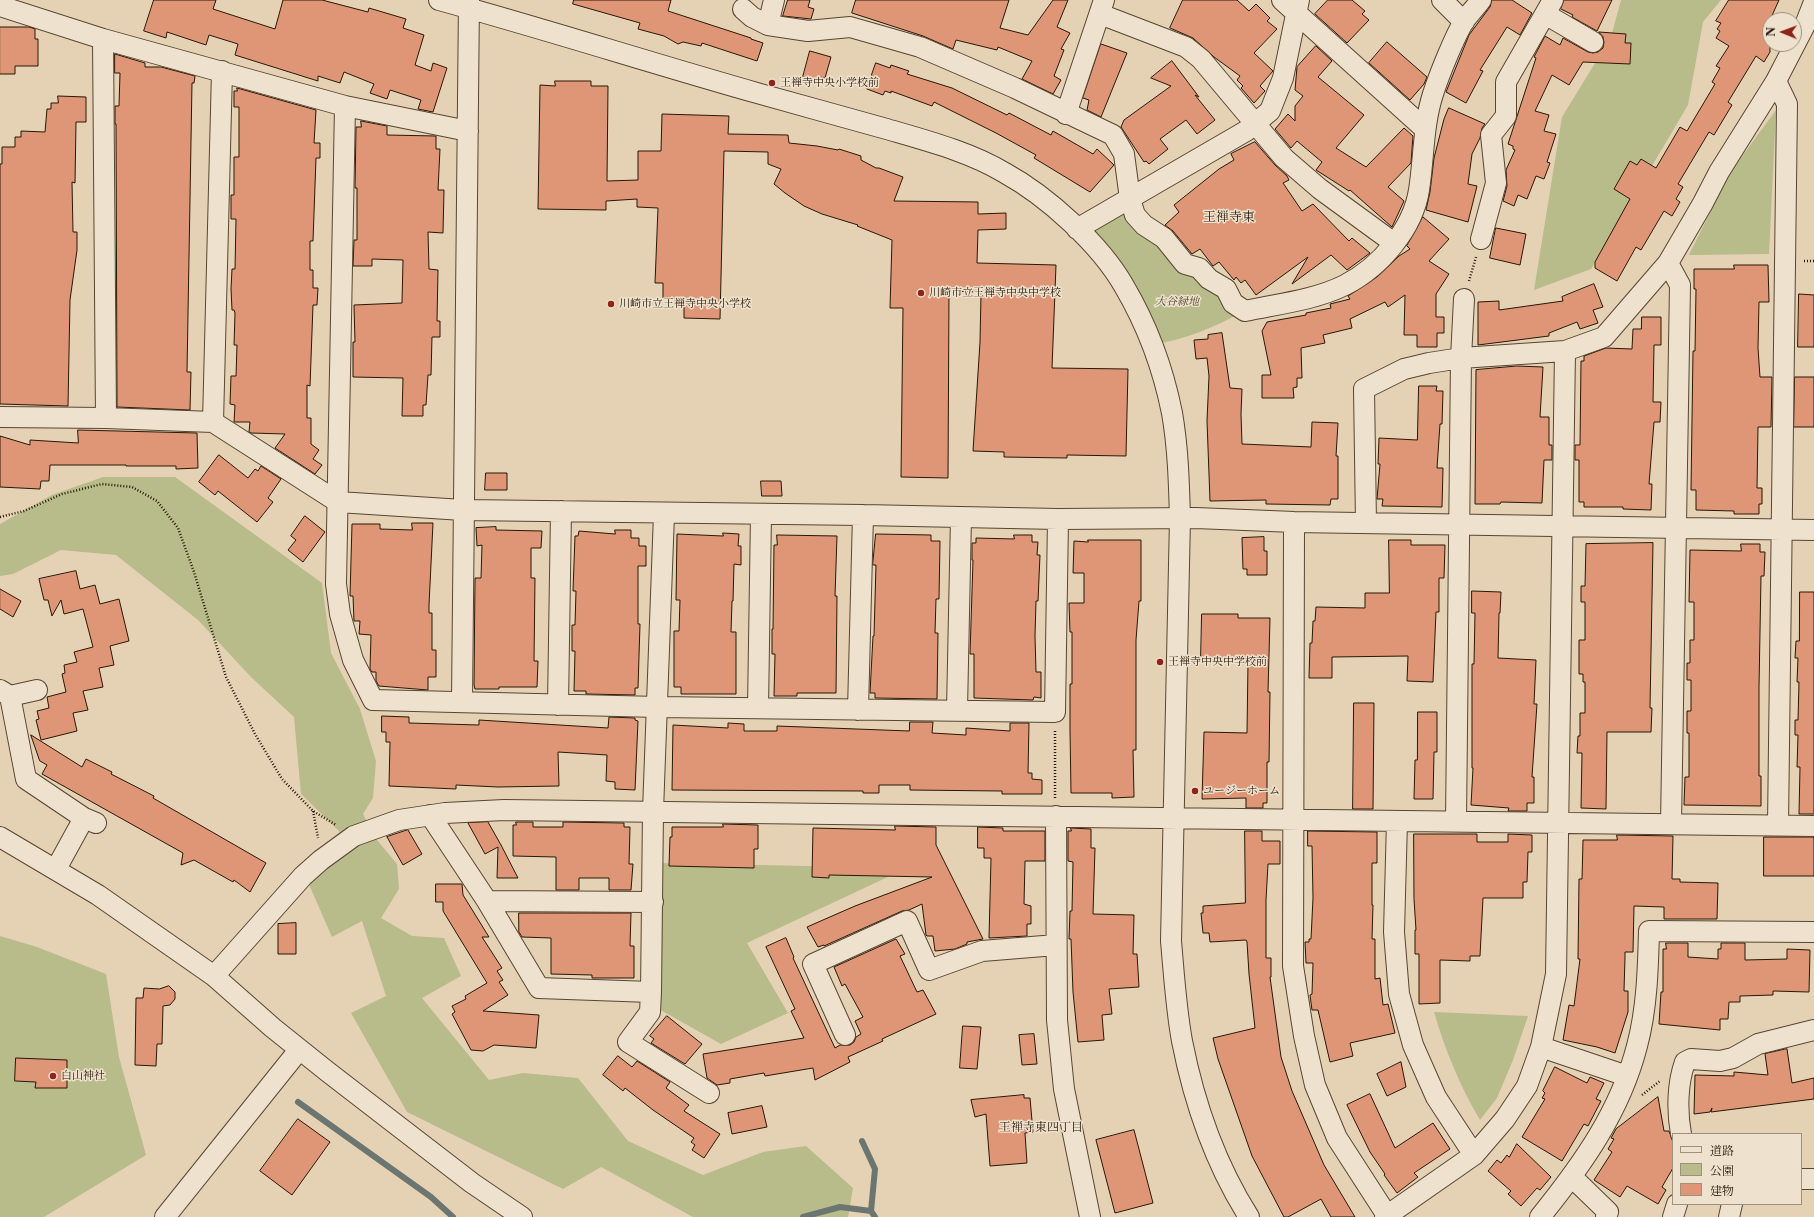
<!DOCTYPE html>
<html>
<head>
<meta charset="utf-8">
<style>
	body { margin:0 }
	#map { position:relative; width:1814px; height:1217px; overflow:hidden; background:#e5d2b4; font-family:"Libre Caslon Text","Noto Serif JP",serif }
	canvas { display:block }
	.legend { position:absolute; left:1672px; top:1133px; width:130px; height:72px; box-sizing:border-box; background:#eee2ce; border:1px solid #9f917e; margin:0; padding:5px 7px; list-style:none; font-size:12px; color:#281706 }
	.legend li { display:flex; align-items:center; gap:8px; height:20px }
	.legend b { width:20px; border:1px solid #9f917e }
	.north { position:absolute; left:1762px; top:12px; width:40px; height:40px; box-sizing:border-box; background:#eee2ce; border:1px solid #9f917e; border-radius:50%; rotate:271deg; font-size:11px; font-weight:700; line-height:16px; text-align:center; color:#281706 }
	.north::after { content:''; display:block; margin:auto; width:14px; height:18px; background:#8f2418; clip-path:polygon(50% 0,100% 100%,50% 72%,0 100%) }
</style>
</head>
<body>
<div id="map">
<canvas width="1814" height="1217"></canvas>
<ul class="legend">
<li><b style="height:5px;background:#eee2ce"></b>道路</li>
<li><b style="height:11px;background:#b8bb8a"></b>公園</li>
<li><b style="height:11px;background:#de9676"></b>建物</li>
</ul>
<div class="north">N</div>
</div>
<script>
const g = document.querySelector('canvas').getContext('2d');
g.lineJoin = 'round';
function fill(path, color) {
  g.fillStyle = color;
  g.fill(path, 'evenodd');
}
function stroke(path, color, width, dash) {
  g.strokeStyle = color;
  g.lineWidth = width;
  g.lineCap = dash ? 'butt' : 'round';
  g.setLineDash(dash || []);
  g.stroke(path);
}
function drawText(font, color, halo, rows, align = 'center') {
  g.font = font + ' "Libre Caslon Text","Noto Serif JP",serif';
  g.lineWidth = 3;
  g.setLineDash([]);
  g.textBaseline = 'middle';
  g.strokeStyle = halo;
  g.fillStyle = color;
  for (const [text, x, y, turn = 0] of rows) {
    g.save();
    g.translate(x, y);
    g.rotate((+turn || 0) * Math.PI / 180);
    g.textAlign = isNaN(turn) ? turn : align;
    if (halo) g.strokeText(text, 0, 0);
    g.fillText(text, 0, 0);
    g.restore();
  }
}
fill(new Path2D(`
	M1621,0H1721L1703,22L1688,105L1591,269L1534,290L1562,117L1611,37Z
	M1776,110L1769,254L1689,255L1729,174Z
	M1127,200L1239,314C1212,328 1186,339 1156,344L1082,230Z
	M103,477H175L322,583L331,653L360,709L376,761L373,798L363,814L377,840L397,864L399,889L381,918L412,936L444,938L461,976L422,998L489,1080L523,1073L578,1078L628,1141L703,1175L763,1152L806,1146L853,1188L848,1217H693L601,1167L563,1189L407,1112L351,1013L386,996L362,921L332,937L300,864L340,832L301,794L294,717L251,677L198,620L116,555L61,550L13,574L0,576V524L52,495Z
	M658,863L907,868L747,943L788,1013L721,1044L657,1008Z
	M0,936L37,947L106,974L119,1057L146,1155L44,1217H0Z
	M1434,1012L1528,1016L1513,1060L1497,1098L1480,1120C1460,1086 1445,1050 1434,1012Z`), '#b8bb8a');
stroke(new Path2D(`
	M298,1102L431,1197L453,1217
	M862,1141L875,1169L871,1211
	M803,1217L840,1207L871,1211L875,1217`), '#6c7670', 6);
const building = new Path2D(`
	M154,0H216L213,9L275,29L283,0H322L368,12L369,8L406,19L403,28L424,35L415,65L431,71L433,63L447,68L433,112L418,109L421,100L390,90L387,99L370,93L374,84L344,72L340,83L318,76V81L235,55L238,44L209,35L206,45L167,32L166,38L144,31Z
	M574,0H671L668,11L751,38V39L763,43L757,61L702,43L701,46L683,42L678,44L664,36L638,29L640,23L573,4Z
	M788,0H810L808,7L814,9L811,19L783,16Z
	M856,0H1009L1000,28L1028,35L1053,0H1068L1057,27L1070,33L1061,49L1064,50L1054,76L1061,80L1053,94L1022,79L1032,61L998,47L997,50L956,40L953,49L923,36L852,13Z
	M1183,0H1237L1249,11L1256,4L1270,18L1267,21L1277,29L1254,53L1273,71L1260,86L1265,91L1254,103L1241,88L1243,86L1237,80L1240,76L1214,57L1193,38L1170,28Z
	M1328,0H1352L1365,11L1362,14L1369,20L1347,43L1315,14Z
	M1492,0H1512L1532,13L1520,35L1507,27L1480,70L1483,71L1466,103L1446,92L1469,35L1490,7Z
	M1564,0H1612L1597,31L1572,17L1573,15L1561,9Z
	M1729,0H1779L1770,20V52L1764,62L1756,56L1728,102L1732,105L1714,135L1709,132L1678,184L1683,187L1676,199L1680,202L1672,216L1664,211L1641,250L1636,247L1617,281L1595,268V262L1630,199L1614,189L1630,161L1637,165L1641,159L1656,168L1680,127L1687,131L1715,84L1712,82L1720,68L1716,66L1729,46L1716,38L1720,31L1717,29L1721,23L1716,21Z
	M0,27H29L35,29V39H38V66H15V74H0Z
	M1599,32L1626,34L1625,43H1631L1630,64L1583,62L1569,85L1552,75L1535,111L1549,115L1544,131L1556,134L1547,162L1550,163L1544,179L1536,176L1527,199L1518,195L1514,206L1503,201L1507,186L1506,170L1515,150L1513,149V146L1508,144L1536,58L1534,57L1545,36L1560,45L1563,38L1588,52L1593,53L1598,52L1603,48L1604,42L1603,37Z
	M1387,42L1427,77L1424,84L1410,100L1369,63Z
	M1101,44L1127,53L1101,117L1087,110L1089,100L1083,98Z
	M1316,46L1332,61L1318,77L1364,115L1336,148L1366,167L1404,128L1413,136L1411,163L1388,187L1404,201L1392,227L1350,190L1349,191L1316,170L1322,162L1297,141L1291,148L1275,129L1288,114L1295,121V106L1303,96L1295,90L1297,67Z
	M810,51L831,57L825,78L820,77L818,81L803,77Z
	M115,54L145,63V67H161L195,76L194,83H192L187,372H191L190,410L117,407L116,124H115V106H119L120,73H115Z
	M1172,61L1199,97L1195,95L1215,120L1197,134L1186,120L1160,139L1168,149L1149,164L1146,161L1144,162L1121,127L1124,120L1171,86L1151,78Z
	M876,63L890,68L891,65L909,71L907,74L952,88L1007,115L1009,113L1051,135L1053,131L1093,154L1097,149L1114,165L1090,192L1034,158L1036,155L996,133L934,102L932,106L891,91V93L885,91L883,95L867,89Z
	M555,81H591V86H608L607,181L638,180V151H661L662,114L729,116L728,134L788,135L789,143L817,146L838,150L839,149L861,156V160L876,168H879L903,177L894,201L978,202V214L1006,213V229L978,230L977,263L1056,265L1052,368L1128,369L1126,456L1067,455V458L1004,457V452L973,451L980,342L981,294H979V292L949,291L948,478L901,477L903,308H890L892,240L857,226L858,225L822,214L804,206L785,193L774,184L781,169L768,164V152L724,151L720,319L684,318V299L663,298V283H655L658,208L637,207V199L606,201V210L538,209L540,85L555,86Z
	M237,88L316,110L314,143H320V158H316L313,241H310V270H313V288H318L317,305H313L310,386L307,385V418H311V444L319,450L313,459L322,465L315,474L275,448L285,434L251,433L249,432L250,422H234L235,405L230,404L231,376H236L237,345H234L235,313L234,310H232L231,289L232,269H235L236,219H231V195H234V157H239V107H234V91H237Z
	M58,96L86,97V122H76L75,183L72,182L73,232H77V250L70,300L68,406L0,404V164H2V147H15V137H21V131L45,132L47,109H51V103H58Z
	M1449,108L1485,124L1482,128L1480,138L1472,154L1468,184L1477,186L1468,222L1426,210L1430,192L1434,158L1444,119Z
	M361,121L387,126V135L436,136V149H440L438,190H444L443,233L428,232L429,269L438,270L437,321H440V337H432L431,375H428L426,405H423V416H402L403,378L353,377V342H355L354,305L402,303L403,260L372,259V266H353L354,240H357V188H355L356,127H361Z
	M1255,142L1275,165L1287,176L1289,180L1283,183L1302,211L1313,204L1349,241L1352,238L1370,253L1347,270L1331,255L1292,284L1308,257L1256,295L1245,280L1241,283L1236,277L1234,280L1219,262L1213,266L1200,249L1192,254L1173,231L1165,225L1179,212L1174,205L1219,169L1234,160L1231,154Z
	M1423,217L1449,239L1429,261L1449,274L1436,294V317H1444V333H1437V347H1417V335H1404L1405,295L1388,307L1385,302L1350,319L1352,328L1323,335L1325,343L1301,348L1302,378H1297V387L1293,388L1294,398H1262V375H1271L1262,331L1267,322L1306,315V313L1331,308L1330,304L1350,299L1348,296L1377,277L1399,256L1410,249L1407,246Z
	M1496,228L1526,234L1520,265L1490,258Z
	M1734,265H1768L1769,302H1759L1758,348L1760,377H1772L1771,427H1758L1757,488H1762V504H1759V514H1734V511L1696,510V490H1691L1693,351H1695L1696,289H1694V269H1734Z
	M1594,284L1603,307L1593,310L1598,323L1580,329L1577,322L1549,333V336L1478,345V302L1499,301V310L1563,301L1562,297Z
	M1799,294L1814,295V347H1798Z
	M1642,317H1661V345H1654L1653,402H1661L1660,422H1654L1649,484H1652L1651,510L1623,509V507H1584V502H1579V460H1575V445H1580L1581,361H1584V356L1606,348L1632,349L1633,329H1641Z
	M1222,333L1230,388L1242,389L1241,414L1242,444L1311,447L1312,422L1338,423L1336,456H1338V499H1331L1330,505L1266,504V500L1210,501L1207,421L1209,376L1207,358L1196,359L1194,340L1208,339V335Z
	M1517,366L1543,367L1540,417H1549V445H1552V460H1544L1542,503L1501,502L1500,504H1475L1476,370Z
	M1795,377H1814V427H1794Z
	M1419,386H1437L1436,391H1443L1442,424H1440L1437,468H1443L1442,507L1382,506L1383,499H1377L1380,464H1378L1379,438L1417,440Z
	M78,430L197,433L198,468L176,469V466H126V465H50L49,481H41L40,489L0,487V436L30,445V440L78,443Z
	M219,455L248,478L255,469L258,471L261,466L281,479L268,498L273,502L257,522L218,491L215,495L199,482Z
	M486,473H507V490H485Z
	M761,481H781L782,496H762Z
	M305,516L325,532L303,562L288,550L296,540L291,536Z
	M412,523H433L429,605V613H432V650H436V677H428V690L379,686L376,681V672H372L370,669L371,635L359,634L360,621H354L353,596H350L352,524H380V529L412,530Z
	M496,527V530L542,531L541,548H531V578H535L534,661H538L537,687H499V689H475L474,685L475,578H481L482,545L477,546L476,528Z
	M615,530H631V538H639V546H646V566H638V624H640L638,688H635V695L586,694V691H574L575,651H572V625H575L576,591H573L575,536H578L579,531L615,534Z
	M723,533L739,534L738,546H741V565L734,564L733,601H732L731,632H736V694H681V687H674V631H679L680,600H676L677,534L723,536Z
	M876,534L931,535V541H940L939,599H936L935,633H938L937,699L875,698V693H870L873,636H874L876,565H873Z
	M777,535L837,536L835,596H837L836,693H797V696H774L775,654H772V629H773L774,545H777Z
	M1014,535H1032V542H1038L1037,555H1040L1038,601H1036L1035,636L1036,672H1041V698L1034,697L1033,700L974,698V654H970L973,560H972V543H976V538L1014,539Z
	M1264,537V551H1267V575H1247V569H1243L1242,538Z
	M1088,540H1141V601H1139L1136,640V750H1133L1134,797L1112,798V793H1071L1070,730V684H1072V632H1070L1069,603H1084V573H1073L1074,541L1088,542Z
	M1389,540H1411V545H1445L1444,578H1439V612H1436L1433,682L1407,681L1408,656L1332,657V678H1309L1310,643H1312L1313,621H1315L1316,607L1365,608V593H1389Z
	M1653,543L1650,708H1652L1651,732H1607L1606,809L1581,808L1582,753H1577L1578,736H1580V713H1585V682H1583V674H1579V640H1585V602H1581V586H1585L1586,544Z
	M1741,544H1760V552H1765L1764,576H1761L1759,687V776H1761V806L1684,805L1685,777H1689V733H1687V711H1691V680H1687V663H1690V640H1694V602H1689L1690,550L1741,551Z
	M76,571L80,589L95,585L100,604L119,599L129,641L110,646L114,665L99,668L103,687L83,691L88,710L73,713L77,731L41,740L36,720L39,719L37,711L49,708L47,697L66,692L62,674L65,673L64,665L77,662L74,652L93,647L83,609L64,614L61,600L52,616L48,600H44L39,579Z
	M0,589L21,601L13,617L0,609Z
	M1472,591L1501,592L1500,613H1499L1498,658L1536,660L1534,704H1537L1532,777H1534V803H1527V811H1508L1509,808L1471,805L1473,768H1472V664H1474L1475,613H1472Z
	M1800,592H1814V814H1799L1800,767H1797L1798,735H1795V720H1798L1799,682H1797L1798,658H1795L1796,641H1799Z
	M1202,614H1238V618H1270L1268,692H1270L1269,762H1267V803H1263V808H1246V798L1202,799L1204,732L1247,733L1248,662L1210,661V658H1201Z
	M1354,703H1374L1373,809H1353Z
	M1418,712H1437V752H1434L1433,799H1414L1415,760H1417Z
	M382,716L409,717V723L479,725V720L608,728L609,717L635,718V720L638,721L635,790L615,789V782L606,781L607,755L558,752L559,786L498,787L456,785V789L389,786L390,742H386V732H382Z
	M910,722H933L932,733L966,735V728L1010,731V723H1029L1028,773H1032V779L1042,780V794H1002V791L910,790V785H879V793H863V791L672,790L673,725L728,728V723L744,724V731H777V726L909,731Z
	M31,735L82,767L86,759L112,772L111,774L154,796L153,798L266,863L250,892L234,880L233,882L194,860L181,865L183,853L42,774L47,765L40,761Z
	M488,822L501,845L518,878H497L498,847L485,854L468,823Z
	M516,822H533V827H563V822L624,823V827H630L629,864H633L631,890H609V878H579V890H556V857L513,856V825H516Z
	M723,824L758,825V849H754V868L669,866L670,837H672V827H723Z
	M895,826L936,827V845L983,939L967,942V944L955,949L935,951L933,936H927L926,935L922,904L909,910L902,911L824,946V945L818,947L807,927L855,906L932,877L829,875V878L812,877L813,828L895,830Z
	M978,827L1003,828V831H1045V861H1025L1024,904L1031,906V924H1027V936L989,938L991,858H984V848H978Z
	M1071,828L1091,829V848H1095L1093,914L1134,915L1133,954H1137L1139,987L1109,989L1112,1014L1102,1015L1104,1040L1078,1042L1073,992L1071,939H1069L1070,911H1072L1073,862L1068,861V831H1071Z
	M408,830L422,854L403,865L387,837Z
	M1245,831H1262V841H1280V864H1268L1266,900V958H1271V977H1270L1281,1057L1292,1091L1324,1165L1355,1217H1331L1321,1199L1288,1217H1284L1252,1156L1218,1059L1213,1038L1255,1028L1249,974L1247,942L1246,940L1210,942L1209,933H1203L1201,913H1203V906L1245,903Z
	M1308,831L1377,832V863H1372V905H1373L1372,939H1375V979L1380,978L1383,1005L1388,1004L1395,1033L1350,1043L1353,1056L1330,1062L1318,1010H1312L1310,995L1312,994L1313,963H1306L1305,942H1309V939H1311L1313,898L1312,846H1308Z
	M1414,834H1477V842H1508V834L1532,835V852H1528L1527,882H1523V898H1483L1480,956H1470V961L1440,960V1003L1419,1004V954H1415V930H1416L1414,899Z
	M1617,835L1673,836L1672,879H1680V882L1718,883L1717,919H1664V907L1634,906L1633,952H1625V957L1624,991H1628V1012L1615,1053L1597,1047L1563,1040L1569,1005L1574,1006L1580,959H1578L1579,879H1582L1583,840H1617Z
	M1764,837H1814V876H1764Z
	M436,884H462L463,895L489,937H482L502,968L497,971L503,980L499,982L508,995L483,1011L539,1015L536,1048L494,1045L483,1051L471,1050L452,1014L455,1012L452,1006L466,999L465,996L487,983L443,911V902H436Z
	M519,913H631L630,946H634V978H592V975L551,974V938L522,937L519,932Z
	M296,923V954H278V924Z
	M786,938L794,957L793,958L835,1048L840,1045H850L854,1042L856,1037L861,1034L855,1021L863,1017L845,984L842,986L834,967L896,939L905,954L900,956L917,992L923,990L936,1014L882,1039L883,1041L848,1057L850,1062L815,1080L813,1068L765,1076L764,1073L730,1079V1083L717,1085L707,1078L703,1054L804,1038L791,1011L795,1009L766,947Z
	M1666,943H1688V957L1718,959V949H1721V943H1745V960L1787,959V949L1810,950L1809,992L1773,991V995L1740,996V1002H1729L1728,1019H1720V1030L1659,1024L1661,992H1663V949H1666Z
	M169,986L175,992V999L170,1005L163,1006L162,1044H157L156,1066L135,1065L136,998H143L144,988L159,989Z
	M667,1016L702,1044L685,1064L651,1043L654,1039L650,1036Z
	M963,1026L981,1027L977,1069L960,1068Z
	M1034,1034L1037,1064L1022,1065L1019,1035Z
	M1787,1049L1792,1083L1814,1078V1099L1711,1112L1712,1108L1710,1112L1694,1114L1695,1075L1734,1076V1072L1768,1075L1765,1054Z
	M618,1056L632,1067L637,1061L670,1082L666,1088L689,1105L684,1111L720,1134L704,1158L692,1150L695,1145L691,1142L694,1138L653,1110L625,1088L623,1091L603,1075Z
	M16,1058L67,1060V1088H35L36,1082L15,1081Z
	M1401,1062L1406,1087L1387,1096L1377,1074Z
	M1555,1067L1587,1083L1590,1077L1604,1083L1596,1099L1601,1101L1588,1126L1584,1124L1562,1161L1522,1137L1545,1099L1542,1098L1545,1093L1543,1091Z
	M1370,1094L1395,1148L1433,1123L1450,1149L1414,1173L1418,1177L1397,1193L1384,1175L1385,1174L1370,1152L1347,1105Z
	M1024,1095V1098H1030L1033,1132L1025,1133L1027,1163L990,1166L986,1114L975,1117L971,1100Z
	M1658,1097L1664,1131H1669L1673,1142V1168L1662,1187L1666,1190L1658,1204L1627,1186L1620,1197L1594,1180L1612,1152L1608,1149L1614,1139L1611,1138L1616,1129Z
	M762,1106L767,1127L732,1134L728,1113Z
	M298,1119L330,1142L292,1195L260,1171Z
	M1134,1130L1153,1203L1115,1213L1096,1140Z
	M1517,1144L1551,1177L1540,1190L1537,1188L1521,1206L1508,1194L1511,1191L1488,1171L1497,1160L1501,1163L1507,1155L1509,1157Z`);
fill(building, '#de9676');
stroke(building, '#281706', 1);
const minor = new Path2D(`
	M439,0C545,29 651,63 757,93C799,105 841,116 883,128C924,140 968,151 1005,173C1047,196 1100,244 1124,286C1147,325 1163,368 1172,413C1178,447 1179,483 1180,518L1171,941C1174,975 1176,1008 1182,1041C1194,1102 1216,1165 1249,1217
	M1282,0L1425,129
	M1442,0L1464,22
	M0,6L103,39L345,106L468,131
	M743,9L752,17L768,25L808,31L850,27L920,47L1015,88L1113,135L1124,154L1130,199L1135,215L1144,225L1164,238L1185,264L1199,268L1209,279L1226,289L1233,303L1245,311C1278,304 1315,300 1345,285C1380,267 1413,229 1419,190C1424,158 1423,125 1433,94C1439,75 1454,38 1464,21C1469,14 1476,7 1481,0
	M1100,14L1186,47L1201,59L1284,158L1320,189L1394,243
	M1545,14L1593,42
	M768,25L774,0
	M103,39L106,418
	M1776,81L1787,104L1778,825
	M345,106L336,584L340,614L353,660L373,700L658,707L1055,712L1058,519
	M1066,114L1104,0
	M1077,229L1246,131L1270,111L1283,78L1299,0
	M1481,239L1496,183L1491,135L1506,116V82L1553,0
	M1668,263L1680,285L1671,824
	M0,417L106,418L213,422L338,502L463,510L863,515L1058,519L1196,518L1294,522L1814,530
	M213,422L222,71
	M1294,522L1293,966L1304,1036L1315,1085L1337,1138L1388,1217
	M1366,523L1364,389L1404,369L1429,363L1461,358L1565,351L1604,337L1668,263L1703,203L1719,172L1776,81L1805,25L1814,2
	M0,690L10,696L37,690
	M10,696L26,779L84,818L96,823
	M462,701L469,0
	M558,705L561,511
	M758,708L761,514
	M858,710L863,515
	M957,710L961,517
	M430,815L487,901L539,988L651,992L653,811L664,514
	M1056,816L1057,1020L1064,1089L1090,1217
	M1397,821L1394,932L1399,994L1413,1045L1436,1097L1474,1155
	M1456,821L1461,358L1464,299
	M0,837L98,895L214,976L273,1028L328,1072L472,1183L522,1217
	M56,869L84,818
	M487,901L653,902
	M214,976L303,876L321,860L354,836L399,820L445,813L504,810L1814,826
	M651,992L650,1012L628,1042L709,1093
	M845,1035L813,964L907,921L929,970L982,951L1056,945
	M1541,1047L1627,1076
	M1681,1134C1677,1112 1677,1084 1685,1062L1691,1059L1720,1061L1733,1058L1758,1044L1814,1030
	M1572,1177L1608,1212L1606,1217
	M1801,1179H1814
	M165,1217L299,1050
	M1385,1217L1474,1155L1505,1119L1527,1086L1541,1047L1556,974L1565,351
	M1540,1217C1582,1165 1620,1112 1637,1046C1647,1009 1648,969 1649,931L1814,932
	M1673,1217L1677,1204
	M1729,1217L1732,1204`);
stroke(minor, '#574632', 22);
stroke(new Path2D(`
	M1804,261H1814
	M1469,281L1476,257
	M0,517L24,511L62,494L102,484L132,487L157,501L178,528L194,572L226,677L255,734L282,779L313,811L336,825
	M1055,731V798
	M313,811L318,838
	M1642,1095L1660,1081`), '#281706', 2.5, [1, 2]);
stroke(minor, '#eee2ce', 20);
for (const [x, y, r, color] of [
	[772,83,4,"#8f2418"],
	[921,293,4,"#8f2418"],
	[611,304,4,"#8f2418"],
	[1160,662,4,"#8f2418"],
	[1195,791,4,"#8f2418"],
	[53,1076,4,"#8f2418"]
]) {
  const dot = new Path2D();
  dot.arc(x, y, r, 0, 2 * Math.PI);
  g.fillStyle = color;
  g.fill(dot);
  stroke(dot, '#eee2ce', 1.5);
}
drawText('11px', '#281706', '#eee2ce', [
	["王禅寺中央小学校前",780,83],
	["川崎市立王禅寺中央中学校",929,293],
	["川崎市立王禅寺中央小学校",619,304],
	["王禅寺中央中学校前",1168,662],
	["ユージーホーム",1203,791],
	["白山神社",61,1076]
], 'left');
drawText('italic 11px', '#53482e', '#eee2ce', [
	["大谷緑地",1177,302]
]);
drawText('12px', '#281706', '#eee2ce', [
	["王禅寺東四丁目",1041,1128]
]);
drawText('13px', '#281706', '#eee2ce', [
	["王禅寺東",1229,217]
]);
</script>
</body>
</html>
